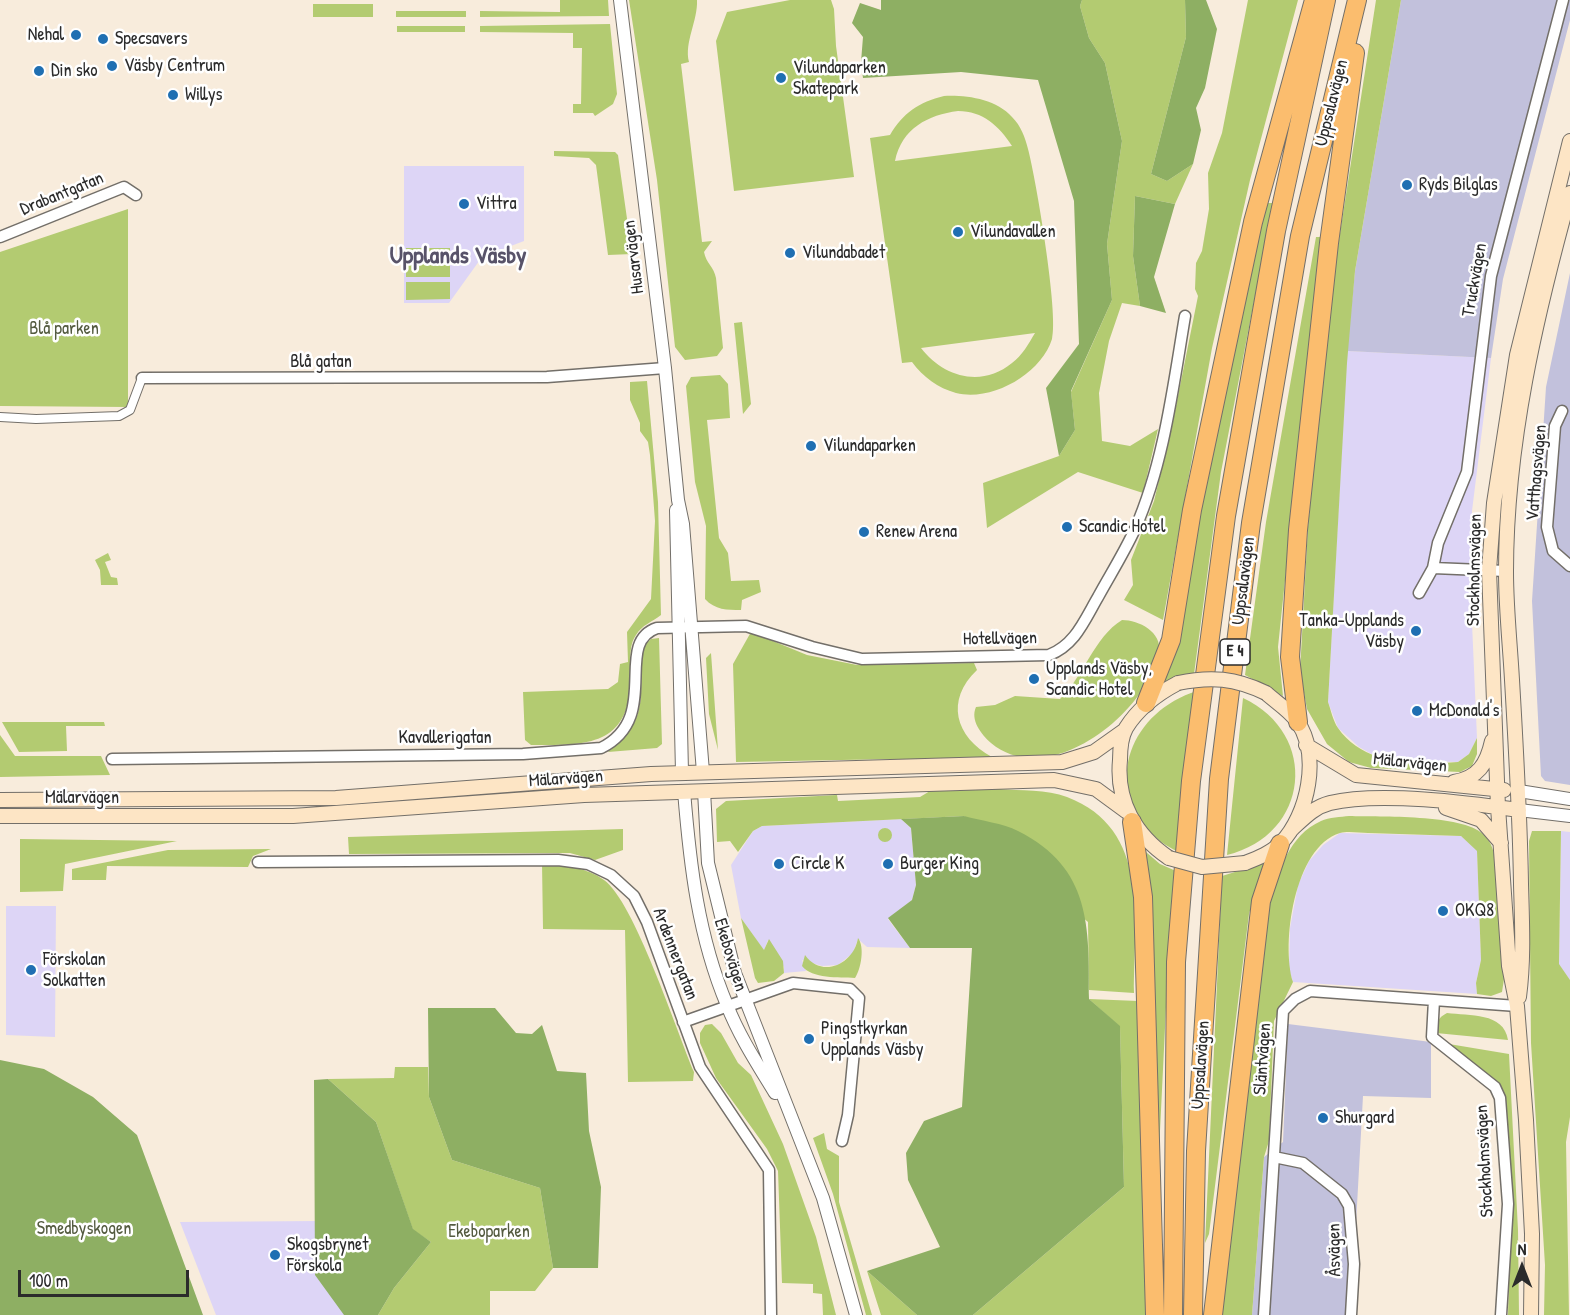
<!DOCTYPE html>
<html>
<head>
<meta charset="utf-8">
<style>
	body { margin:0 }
	#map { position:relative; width:1570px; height:1315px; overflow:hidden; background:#f8ecdc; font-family:"Patrick Hand",sans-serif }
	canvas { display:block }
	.north { position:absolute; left:1492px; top:1237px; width:60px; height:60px; -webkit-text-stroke:4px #fff; paint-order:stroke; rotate:0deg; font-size:16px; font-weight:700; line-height:24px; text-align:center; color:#2b2b2b }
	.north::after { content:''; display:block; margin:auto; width:21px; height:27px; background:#2b2b2b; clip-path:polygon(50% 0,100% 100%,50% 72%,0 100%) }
	.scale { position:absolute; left:18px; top:1270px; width:171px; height:27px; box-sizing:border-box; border:3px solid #2b2b2b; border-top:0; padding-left:8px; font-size:18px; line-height:21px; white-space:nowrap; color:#2b2b2b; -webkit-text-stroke:4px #fff; paint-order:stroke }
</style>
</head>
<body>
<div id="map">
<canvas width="1570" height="1315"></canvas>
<div class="north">N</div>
<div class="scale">100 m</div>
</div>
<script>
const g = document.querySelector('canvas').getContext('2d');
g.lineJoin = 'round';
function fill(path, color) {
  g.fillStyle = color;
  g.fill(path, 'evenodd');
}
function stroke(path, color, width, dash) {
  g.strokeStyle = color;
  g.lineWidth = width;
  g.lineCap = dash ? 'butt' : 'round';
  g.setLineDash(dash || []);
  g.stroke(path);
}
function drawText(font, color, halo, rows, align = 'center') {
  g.font = font + ' "Patrick Hand",sans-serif';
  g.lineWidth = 5;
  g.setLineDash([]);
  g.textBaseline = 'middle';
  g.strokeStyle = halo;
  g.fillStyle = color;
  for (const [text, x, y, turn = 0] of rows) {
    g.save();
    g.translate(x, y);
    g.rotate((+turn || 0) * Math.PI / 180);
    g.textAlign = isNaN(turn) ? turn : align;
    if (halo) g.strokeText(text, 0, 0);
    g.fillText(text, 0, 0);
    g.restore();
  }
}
fill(new Path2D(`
	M404,166H524V241L482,257L449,303H404Z
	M1347,351L1491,358L1472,511L1471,600L1477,738L1469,754L1458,762L1382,760L1359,747L1338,728L1328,702Z
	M901,819L911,828L916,885L912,900L888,919L910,948L867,947L858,939L853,953L838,965L822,966L802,960L806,971L784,973V967L768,940L764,951L741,918L731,865L753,831L762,826Z
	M1561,831L1570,832V980L1559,965Z
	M1340,833L1461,836L1477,850L1481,960L1476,983L1477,994L1293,982L1289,970L1290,928L1298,885L1309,861L1323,845Z
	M6,906H56L55,1037L6,1035Z
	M319,1221L378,1315H216L180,1222Z`), '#ddd5f6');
fill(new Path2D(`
	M1401,0H1570V20L1503,279L1491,358L1347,351L1355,271Z
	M1570,273V785L1545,781L1541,776L1532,601L1546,387Z
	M1288,1024L1431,1042V1098L1363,1096L1351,1315H1252L1264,1157L1283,1142Z`), '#c2c1dc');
fill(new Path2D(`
	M560,0H608L609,16L480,17V11L560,12Z
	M629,0H697C698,21 684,42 689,62L681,64L702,242L712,241L704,252C706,263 714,267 716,278L723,348L717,356L685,360L675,347L657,180Z
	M790,0H831L834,9L836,46L854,177L734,191L716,41L727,12Z
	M1082,0H1185L1186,37L1151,174L1167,181L1193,164L1175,204L1135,196L1133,256L1140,306L1122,303L1109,341L1099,393L1102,441L1130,446L1158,429L1143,493L1078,472L987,528L983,483L1059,456L1075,430L1071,392L1112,300L1107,244L1122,141L1105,63L1089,38L1080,6Z
	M1248,0H1298L1250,180L1212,348L1163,620L1124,600L1133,585L1131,560L1154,501L1171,431L1198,296L1195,289L1196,263L1202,251L1209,209L1208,173L1222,133Z
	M1376,0H1401L1355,271L1347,363L1328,702C1331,710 1333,721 1338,728C1364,766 1418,765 1458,762L1469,754L1477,738V754L1472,766L1460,772L1371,768L1349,762L1327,744L1307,709L1300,671L1308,527L1329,305Z
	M313,4H373V17H313Z
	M396,11H466V17H396Z
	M610,24L617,94L613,104L595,116L593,113H573V104H581L582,48H573V33L480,32V26Z
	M397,26H465V32H397Z
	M944,96C967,95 996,99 1012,117C1021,126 1025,137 1028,149C1036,179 1059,314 1052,339C1041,374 992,402 956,393C938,388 923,377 912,362L902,363L870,138L890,135C903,113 919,102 944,96ZM958,111C983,111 999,126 1012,146L895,161C902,128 928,115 958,111ZM1035,333C1029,343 1022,356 1012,363C982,388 943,377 921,348Z
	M554,151L615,152L618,155L632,254L608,255L596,165L589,158L554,156Z
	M1266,203H1273L1221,472L1194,674L1162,684L1176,647L1185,612L1200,507Z
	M128,209V407L0,406V252Z
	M1316,237H1321L1278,647L1283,696L1245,675L1266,522Z
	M406,248H450V277H406Z
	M406,282H450V299L406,300Z
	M742,322L751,404L743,414L734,323Z
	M720,375L728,384L730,418L707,420L719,538L728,553L731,581L759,580L761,592L742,600L741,610C727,610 715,610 705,599L706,526L695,482L686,386L691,377Z
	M647,381L658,502L661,615C652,622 642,625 636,635C628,646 631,663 631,676C630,747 588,745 531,745L525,740L523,692L608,689L618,682L620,664L628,662L627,632L651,599L655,521L650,455L648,442L640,431V423L630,400V382Z
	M108,553L111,560L105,562L111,577L117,578L118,585H101L100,570L95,560Z
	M1122,620C1139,620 1162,632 1159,652C1147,714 1048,791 991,743C981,734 970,720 976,707L995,705L1015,696L1060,699C1084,676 1094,637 1122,620Z
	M751,632L807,655L857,665L974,663L977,670C945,700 955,737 992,757L988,761L894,759L736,762L733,664Z
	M659,638L662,744L657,748L608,752C654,716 636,693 644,645L651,639Z
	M711,653L718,750L709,714L706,658Z
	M1197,691L1180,853C1171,848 1161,843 1153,835C1101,783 1132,711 1197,691Z
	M1243,698C1320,734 1310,835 1227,855Z
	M2,722H104L105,726H66L67,751L19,752Z
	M0,735L15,756H101L110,775L0,777Z
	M999,789C1020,791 1047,789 1067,797C1151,829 1134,920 1134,993L1089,990L1088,922L964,816L762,826L753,831L738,852L730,841L717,842L716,809L726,801L837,795L838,801L920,797L930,791Z
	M1349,816C1380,817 1462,814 1483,834C1492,842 1494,852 1496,864L1504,979L1502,992L1491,996L1477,994L1476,983L1481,960L1477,851L1461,836C1430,835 1399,834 1368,833C1360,833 1348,831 1340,833C1294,847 1281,944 1293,982L1274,1021L1269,1141L1264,1157L1252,1315H1222L1268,902C1279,872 1289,835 1321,821C1329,817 1341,817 1349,816Z
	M878 835a7 7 0 1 1 14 0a7 7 0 1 1-14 0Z
	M623,829V850L595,860L570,853L349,854L348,837Z
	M1532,831H1561L1559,964L1570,980V1117L1566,1142L1569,1315H1544L1545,1265L1531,1043L1529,841Z
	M20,839L177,841L65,864L63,891L20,892Z
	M271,849L253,856L248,867L107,866L106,880H72V869L168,850Z
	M1146,852L1160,864L1176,871L1170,925L1158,1172L1150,883Z
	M542,863C564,865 586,867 604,880C634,901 677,1032 694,1072L693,1081L628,1082L625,930L543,929Z
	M1264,863L1249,914L1209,1234L1205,1243L1222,876Z
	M741,918L764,950L769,939L783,961L784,973L774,981L758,983L755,978Z
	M858,938C865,947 861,969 855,978C839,977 812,979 802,966L805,955C822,979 854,964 858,938Z
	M1089,999L1138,1001L1147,1315H973L1124,1187L1120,1027Z
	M1447,1013C1469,1016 1504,1012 1508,1040L1436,1033C1437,1023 1437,1018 1447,1013Z
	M712,1024L721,1033L738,1063L751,1075L783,1144L816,1237L836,1315H823L822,1294L813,1293V1284L782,1283L778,1171L767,1149L716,1078L700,1043V1033L705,1025Z
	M1443,1043L1509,1054L1518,1230L1519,1315H1508L1511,1209L1505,1097Z
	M395,1067H428L429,1097L452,1160L540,1188L553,1268L535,1291H490V1315H378L394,1288L431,1242L413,1230L376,1122L328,1079L394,1078Z
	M824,1133L827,1149L839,1156V1202L872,1315H866L833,1194L813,1138Z
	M867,1271L917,1315H881Z`), '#b3cb71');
fill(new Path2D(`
	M881,0H1082L1080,6L1089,38L1105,63L1122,141L1107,244L1112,300L1071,391L1075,430L1059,456L1046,388L1079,344L1074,201L1038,80L961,72L863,78L861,62L863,37L852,23L860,3L881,10Z
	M1185,0H1206L1217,29L1205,88L1196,108L1201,130L1193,164L1167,181L1151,174L1186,37Z
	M1135,196L1175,204L1154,277L1166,313L1140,306L1133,256Z
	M964,816C981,821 1003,823 1018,831C1092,868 1089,928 1089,999L1120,1026L1124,1187L973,1315H917L867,1271L940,1247L908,1180L906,1153L924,1121L962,1107L972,948H910L888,918L912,900L916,885L911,828L901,819Z
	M428,1008H495L516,1033L532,1034L542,1025L557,1071L586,1073L589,1131L601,1187L598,1268H553L540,1188L452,1160L429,1097Z
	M0,1060L44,1069L93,1097L137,1135L203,1315H0Z
	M328,1079L376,1122L413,1229L431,1242L394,1288L378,1315H344L315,1275L314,1080Z`), '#8eaf63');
const pedestrian = new Path2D(`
	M0,417L36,419L119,416L130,410L142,378`);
const minor = new Path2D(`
	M0,237L124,187L136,195
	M142,378L547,377L665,368
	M1562,411L1555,426L1547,527L1553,551L1570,566
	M1433,568L1506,571
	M1419,593L1433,568L1438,543L1467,472L1491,276L1563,0
	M112,759L523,754L601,748C663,717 612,643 657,628L746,626L812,647L862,659L1049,655C1075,645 1084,621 1098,597C1110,575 1124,553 1135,529C1164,463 1173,387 1185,316
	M258,862L558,860L588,864L611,875L634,896L647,922L700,1067L769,1170L771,1315
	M1434,1000L1432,1037L1495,1087L1500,1098L1508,1204L1501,1315
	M683,1022L793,983L850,989L859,998L848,1115L842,1141
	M1274,1157L1303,1163L1342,1194L1349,1206L1354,1264L1351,1315
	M1264,1315L1283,1011L1295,999L1310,991L1517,1006`);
const tertiary = new Path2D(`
	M620,0L665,368L678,500L683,524L703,772
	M676,510L682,772
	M684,791C690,865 698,936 727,1005C739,1036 758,1065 775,1093
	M704,791L708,863L735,973L823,1198L856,1315
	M1519,791L1570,799
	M1519,810L1570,816`);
const secondary = new Path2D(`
	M1306,745L1356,775L1504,790
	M1454,782C1478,778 1487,764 1492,741
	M0,800L336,798L651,774L1062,762L1094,752L1125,730
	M1446,808L1481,820L1501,843
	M0,816H293L584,795L1054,780L1096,789L1126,811
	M1292,829C1304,818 1314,807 1330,803C1379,791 1469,803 1519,810
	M1169,858C1135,835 1116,801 1120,760C1120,750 1121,737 1126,728C1139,707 1157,694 1178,683
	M1245,863C1258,858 1271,853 1281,843C1308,815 1321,755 1297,721C1289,710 1276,702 1266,693
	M1519,997C1524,959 1522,922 1521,884C1520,816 1516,748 1512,680C1510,644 1506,608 1506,572C1506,443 1536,316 1570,193
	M1531,1315L1532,1234L1526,1120L1517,1006L1509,966L1498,807L1489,570L1494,503L1517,355L1570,141`);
const motorway = new Path2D(`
	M1146,703L1171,640L1192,510L1253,222L1314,0
	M1298,722L1290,657L1298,530L1329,243L1355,53
	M1132,822L1143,897L1155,1315
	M1173,1315L1176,962L1191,781L1226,516L1276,231L1326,0
	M1193,1315L1196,1151L1219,779L1251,523L1300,236L1357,0
	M1213,1315L1261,901L1280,844`);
stroke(pedestrian, '#736f69', 10);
stroke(minor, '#736f69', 13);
stroke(tertiary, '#736f69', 14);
stroke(secondary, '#736f69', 16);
stroke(motorway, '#736f69', 20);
stroke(pedestrian, '#fff', 8);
stroke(minor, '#fff', 10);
stroke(tertiary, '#fff', 12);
stroke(secondary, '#fde5c5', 14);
stroke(motorway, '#fbbd6e', 18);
const secondaryBridge = new Path2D(`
	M1178,683C1211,676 1235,678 1266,693
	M1169,858L1202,867L1245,863`);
stroke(secondaryBridge, '#736f69', 16, []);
stroke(secondaryBridge, '#fde5c5', 14);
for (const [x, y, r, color] of [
	[76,35,6,"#1f6fb2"],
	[103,39,6,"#1f6fb2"],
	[112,66,6,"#1f6fb2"],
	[39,71,6,"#1f6fb2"],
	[781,78,6,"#1f6fb2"],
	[173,95,6,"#1f6fb2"],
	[1407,185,6,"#1f6fb2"],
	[464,204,6,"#1f6fb2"],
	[958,232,6,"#1f6fb2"],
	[790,253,6,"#1f6fb2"],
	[811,446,6,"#1f6fb2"],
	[1067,527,6,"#1f6fb2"],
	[864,532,6,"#1f6fb2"],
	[1416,631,6,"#1f6fb2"],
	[1034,679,6,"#1f6fb2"],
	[1417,711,6,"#1f6fb2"],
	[779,864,6,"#1f6fb2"],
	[888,864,6,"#1f6fb2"],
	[1443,911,6,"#1f6fb2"],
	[31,970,6,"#1f6fb2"],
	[809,1039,6,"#1f6fb2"],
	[1323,1118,6,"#1f6fb2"],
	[275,1255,6,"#1f6fb2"]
]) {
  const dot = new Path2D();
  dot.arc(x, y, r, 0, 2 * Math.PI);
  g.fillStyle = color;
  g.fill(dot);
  stroke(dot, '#fff', 2);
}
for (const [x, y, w] of [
	[1235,652,30]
]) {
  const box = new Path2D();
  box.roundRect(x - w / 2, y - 13, w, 26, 4.5);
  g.fillStyle = '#fff';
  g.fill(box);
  stroke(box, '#2b2b2b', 1.5);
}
drawText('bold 16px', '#2b2b2b', null, [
	["E 4",1235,652]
]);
drawText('18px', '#2b2b2b', '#fff', [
	["Nehal",64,35,"right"],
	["Specsavers",115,39],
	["Väsby Centrum",124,66],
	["Vilundaparken",793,68],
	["Skatepark",793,89],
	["Din sko",51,71],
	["Willys",185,95],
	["Ryds Bilglas",1419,185],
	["Vittra",476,204],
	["Vilundavallen",970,232],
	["Vilundabadet",802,253],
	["Vilundaparken",823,446],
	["Scandic Hotel",1079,527],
	["Renew Arena",876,532],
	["Tanka-Upplands",1404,621,"right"],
	["Väsby",1404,642,"right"],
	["Upplands Väsby,",1046,669],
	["Scandic Hotel",1046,690],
	["McDonald's",1429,711],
	["Circle K",791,864],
	["Burger King",900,864],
	["OKQ8",1455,911],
	["Förskolan",43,960],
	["Solkatten",43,981],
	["Pingstkyrkan",821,1029],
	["Upplands Väsby",821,1050],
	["Shurgard",1335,1118],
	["Skogsbrynet",287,1245],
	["Förskola",287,1266]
], 'left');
drawText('18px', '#2b2b2b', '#fff', [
	["Uppsalavägen",1332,103,-76],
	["Drabantgatan",62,194,-22],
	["Husarvägen",634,257,-97],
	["Truckvägen",1475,280,-80],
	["Blå gatan",321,362],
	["Vatthagsvägen",1537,473,-85],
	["Stockholmsvägen",1475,570,-89],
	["Uppsalavägen",1244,581,-83],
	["Hotellvägen",1000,639,-1],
	["Kavallerigatan",445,738],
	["Mälarvägen",1410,763,6],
	["Mälarvägen",566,779,-4],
	["Mälarvägen",82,798],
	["Ardennergatan",675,954,69],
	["Ekebovägen",730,955,73],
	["Släntvägen",1263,1059,-86],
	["Uppsalavägen",1201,1065,-86],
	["Stockholmsvägen",1485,1161,-93],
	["Åsvägen",1335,1250,-91]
]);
drawText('18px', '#545b40', '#fff', [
	["Blå parken",64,329],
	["Smedbyskogen",84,1229],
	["Ekeboparken",489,1232]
]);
drawText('bold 24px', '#585369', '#fff', [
	["Upplands Väsby",458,257]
]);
</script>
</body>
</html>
